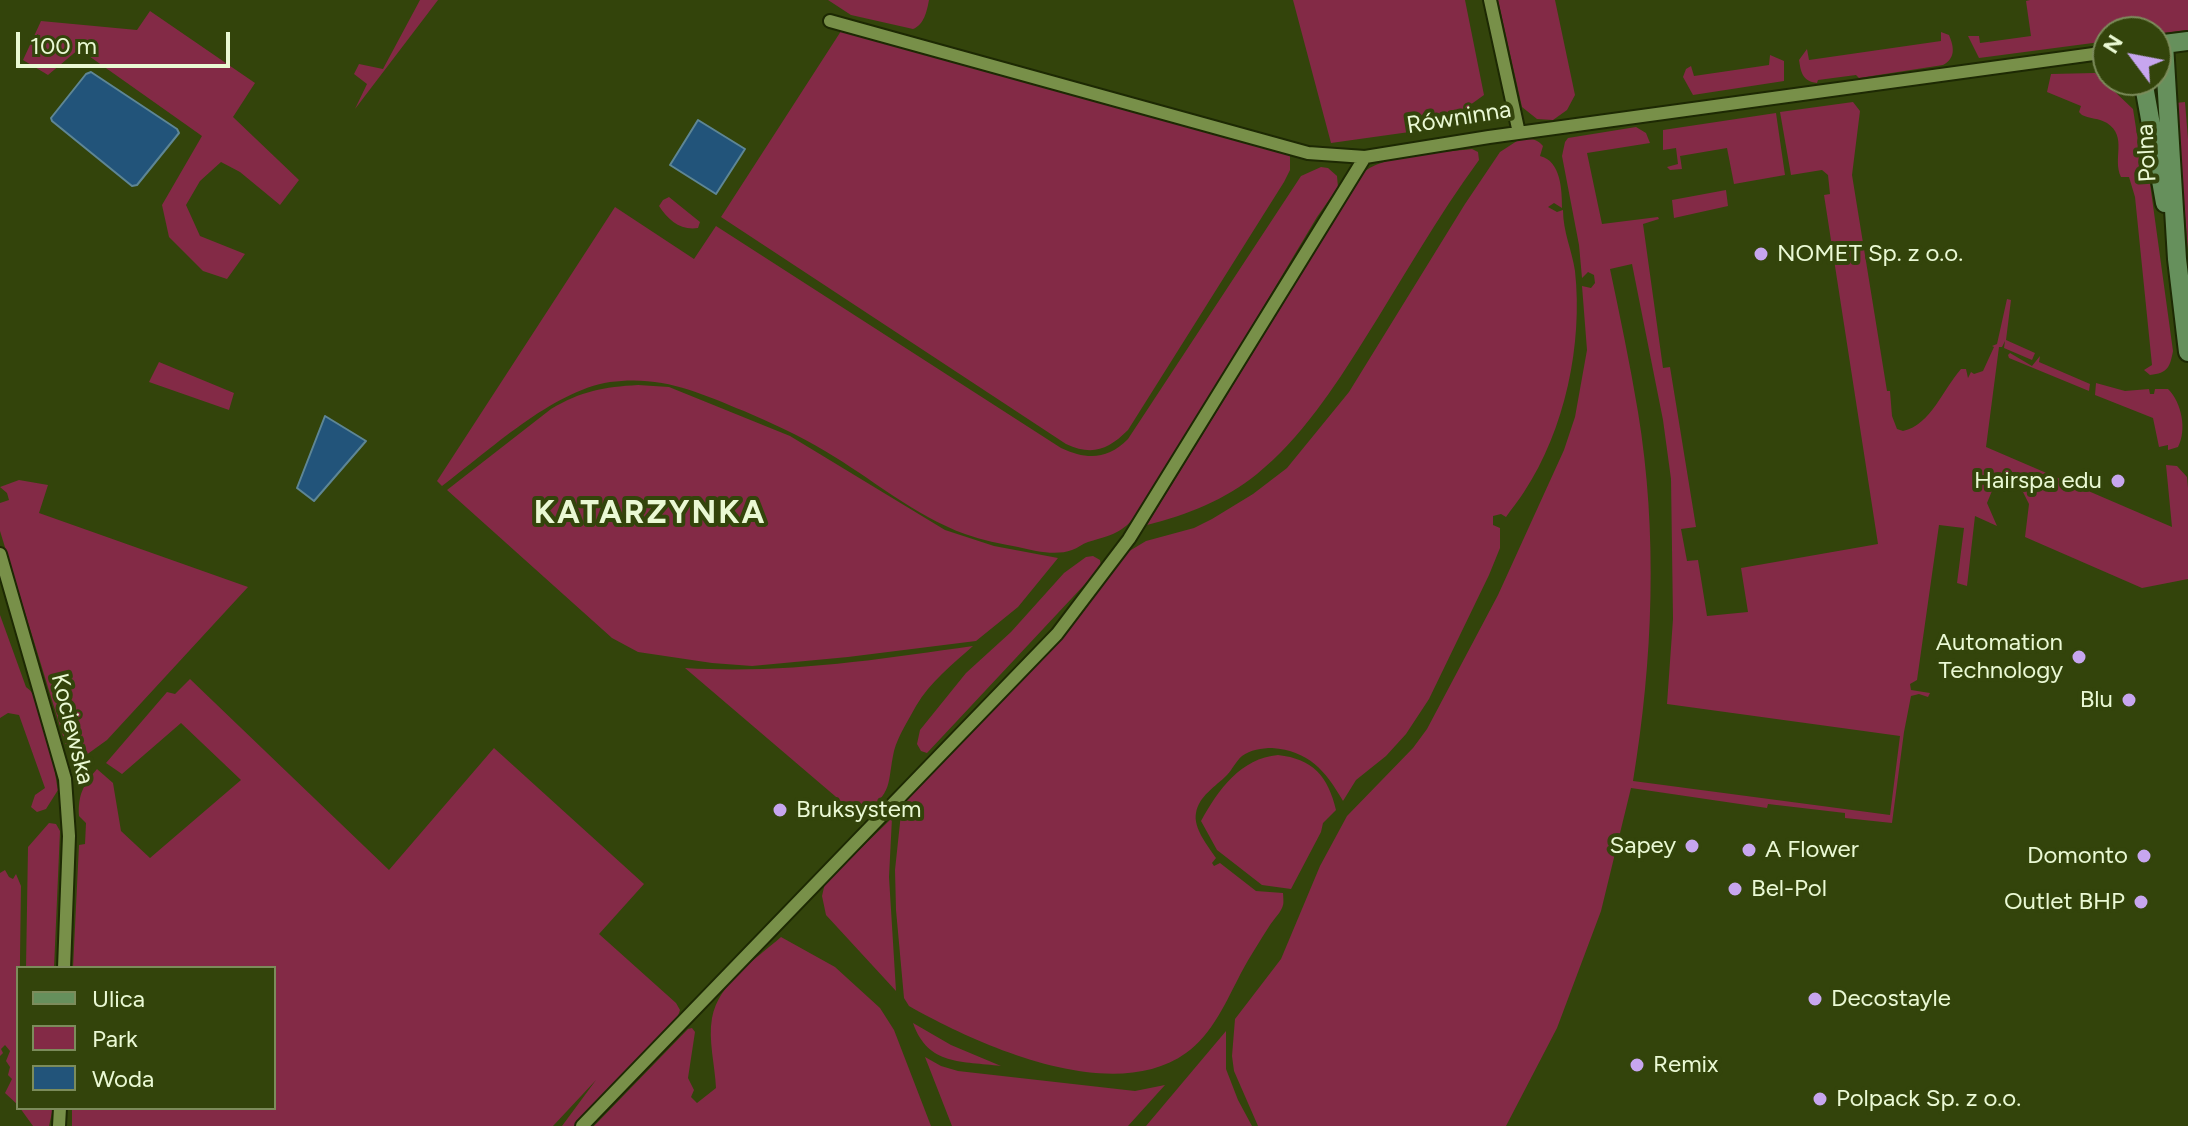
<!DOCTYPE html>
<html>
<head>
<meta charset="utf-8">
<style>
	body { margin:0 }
	#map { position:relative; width:2188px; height:1126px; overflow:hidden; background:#33440b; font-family:Figtree,sans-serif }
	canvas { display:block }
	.legend { position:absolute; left:16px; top:966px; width:260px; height:144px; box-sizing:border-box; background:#33440b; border:2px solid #7c8c5b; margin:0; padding:10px 14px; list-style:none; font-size:24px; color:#eaf9d4 }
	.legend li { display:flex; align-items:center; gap:16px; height:40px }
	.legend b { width:40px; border:2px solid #7c8c5b }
	.north { position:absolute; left:2092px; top:16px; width:80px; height:80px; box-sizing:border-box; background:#33440b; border:2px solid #7c8c5b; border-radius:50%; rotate:302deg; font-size:22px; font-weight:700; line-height:32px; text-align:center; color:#eaf9d4 }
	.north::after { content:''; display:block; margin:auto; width:28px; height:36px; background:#c7a6ef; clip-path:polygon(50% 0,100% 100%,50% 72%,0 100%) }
	.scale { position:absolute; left:16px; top:32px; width:214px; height:36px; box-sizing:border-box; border:4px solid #eaf9d4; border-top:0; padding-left:10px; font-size:24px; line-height:28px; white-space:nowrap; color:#eaf9d4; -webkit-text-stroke:6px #33440b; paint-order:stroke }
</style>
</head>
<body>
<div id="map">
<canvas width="2188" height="1126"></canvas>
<ul class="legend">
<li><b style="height:10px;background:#66905c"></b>Ulica</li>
<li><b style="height:22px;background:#832a46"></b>Park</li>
<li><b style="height:22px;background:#22547a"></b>Woda</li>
</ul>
<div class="north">N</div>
<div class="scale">100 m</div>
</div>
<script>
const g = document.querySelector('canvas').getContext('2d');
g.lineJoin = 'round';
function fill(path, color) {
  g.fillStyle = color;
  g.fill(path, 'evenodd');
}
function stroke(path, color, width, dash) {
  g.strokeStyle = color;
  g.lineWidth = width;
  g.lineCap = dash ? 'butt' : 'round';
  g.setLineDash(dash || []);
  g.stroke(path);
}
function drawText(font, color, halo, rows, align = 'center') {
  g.font = font + ' Figtree,sans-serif';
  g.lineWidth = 8;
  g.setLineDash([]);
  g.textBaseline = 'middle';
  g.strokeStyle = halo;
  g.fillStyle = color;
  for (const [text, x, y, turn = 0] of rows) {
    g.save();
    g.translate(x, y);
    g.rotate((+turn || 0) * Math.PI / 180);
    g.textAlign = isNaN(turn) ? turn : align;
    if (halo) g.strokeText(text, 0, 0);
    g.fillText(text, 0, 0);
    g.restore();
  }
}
fill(new Path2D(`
	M420,0H438L355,109L367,84L354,74L359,64L383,69Z
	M828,0H929C927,11 924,25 913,29L851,15Z
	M1293,0H1465L1484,95L1438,128L1331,143Z
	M1498,0H1555L1575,95L1567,110L1553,120L1537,119L1522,107Z
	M2030,0H2188V30L2156,34V32H2108V41L1979,58L1968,36H1979L1980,43L2031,36L2026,1Z
	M150,11L255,83L233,117L299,180L280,205L240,172L221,162L200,181L186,205L200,236L245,254L227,279L203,271L169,237L162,205L202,136L79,49L48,75L23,60L41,21L137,30Z
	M843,28L1282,151L1290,156V170L1284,182L1128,430C1108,450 1092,456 1066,444L721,217Z
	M1941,32L1949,35C1954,47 1956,58 1943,65L1859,78L1856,75L1818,80L1817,83C1802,81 1801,72 1799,60L1807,49L1809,60L1941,41Z
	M1770,55L1784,61V81L1693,95L1683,77L1686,69L1691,66L1694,76L1769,65Z
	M2095,73L2133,109L2139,147H2145L2173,351C2170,367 2168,373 2150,375L2144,370L2152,365L2135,197L2129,177H2121C2112,158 2128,137 2107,123C2099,118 2090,119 2082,115L2079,112L2081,106L2047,92L2051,74Z
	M1853,102L1860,111L1852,175L1887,391H1890L1892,416L1897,429L1903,431C1931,425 1943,389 1961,369H1966L1968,378L1971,372L1974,374L1983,371L1994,347L1992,346L1997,344L2007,299L2011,300L2006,340L2035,353L2032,360L2004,348L2005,341L2002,347H1999L1986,447L2172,527L2166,465L2177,466L2187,477L2188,488V579L2142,588L2025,537L2029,504L2023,492L2006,484L1994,486L1987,503L1997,526L1975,516L1967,586L1957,583L1964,528L1939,525L1917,680L1910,684L1911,690L1930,693L1928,697L1919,694L1911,696L1904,732L1892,823L1845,818V813L1768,804L1767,808L1631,788L1601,911L1557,1028L1506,1126H1258L1234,1071L1232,1056L1235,1019L1281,959L1320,866L1347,816L1413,748L1427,729L1498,595L1564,450L1575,417L1587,350L1582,286L1591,288L1595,283L1594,275L1588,272L1582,278L1579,245L1562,156L1565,142L1568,138L1636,127L1646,133L1650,143L1587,153L1602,224L1658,217L1659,219L1643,224L1663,368L1670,367L1696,527L1681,529L1687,561L1698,560L1707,616L1748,612L1741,568L1878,544L1824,195L1830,194L1828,175L1822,170L1791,175L1780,112ZM1632,264L1663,420L1671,479L1673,619L1667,704L1900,736L1890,815L1633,781C1653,661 1658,533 1638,412C1630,364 1620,316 1610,269Z
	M2185,102L2188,139V250L2175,103Z
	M1776,113L1785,175L1734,184L1727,148L1680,156L1682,169L1670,170L1667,167L1678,164L1676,148L1663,150V130Z
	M1520,139C1529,139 1537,138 1543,146L1540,156C1561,161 1562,190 1562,208L1554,203L1548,207L1557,212L1563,210C1563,232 1572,250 1575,271C1583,344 1565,430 1524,492C1519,500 1512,508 1506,517L1501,514L1493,516V525L1500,528V548L1489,575L1429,699L1406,734L1386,756L1356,780L1343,801C1325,770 1309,751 1272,748C1262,748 1250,750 1242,756C1236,761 1232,770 1227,775C1215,787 1199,796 1196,813C1193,828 1208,846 1216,858L1212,863L1214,866L1220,863L1256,891L1283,893C1283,893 1284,904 1283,905C1282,911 1274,919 1270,925C1260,941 1250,956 1241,973C1227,1000 1212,1035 1186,1053C1112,1106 978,1045 909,1006L904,998L896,910L895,870L902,804L1038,658L1126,553L1146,541L1194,528L1212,519L1253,494L1287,468L1349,392L1465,204L1500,152Z
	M1472,149L1478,152L1479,160C1437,217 1402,280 1364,340C1334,388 1301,438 1257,474C1225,500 1187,515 1147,525L1365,171C1391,153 1441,153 1472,149Z
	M1321,167L1328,168L1337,176L1338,187L1317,217L1143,508C1122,533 1118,533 1088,542C1082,544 1078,548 1072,550C1056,556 1035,551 1018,547C1001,544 982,540 965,534C915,516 871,478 825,451C799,435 771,423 744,411C698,392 661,375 610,382C552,391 489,451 442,486L437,481L615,207L694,259L716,226L1061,448C1087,460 1107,460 1128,439L1301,176Z
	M1726,190L1728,206L1674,218L1672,200Z
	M669,197L700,222L698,228C681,231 668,220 659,206L663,200Z
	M2010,353L2032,366L2040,356L2039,362L2090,384L2089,391L2009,358L2008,355Z
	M159,362L234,393L229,410L149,382Z
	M2096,383L2125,391L2149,389L2150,394H2154L2155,389H2168C2182,403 2187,430 2178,447L2168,450V445L2159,447L2153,418L2095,395Z
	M638,385L669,387L790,436L945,530L994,546L1058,558L1018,607L976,641L848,657L752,666L712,663L638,652L612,638L447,490L551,409C581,391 604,387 638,385Z
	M19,480L48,485L39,513L248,587L107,740L82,758L74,757L67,749L0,531V503L9,500L7,493L0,487Z
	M1093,556L1100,560L1101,567L927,753L921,751L917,744L920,730L966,673L1011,632L1064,573L1086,557Z
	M0,615L26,687C48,702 53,764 58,790L46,809L37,812L31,807L35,795L45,788L19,715L8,713L0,718Z
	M973,646C953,664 930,682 916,706C909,719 898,736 894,751C887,783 894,793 862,814L849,808L685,668C784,674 875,660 973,646Z
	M190,679L389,870L494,748L644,884L599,934L676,1003L680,1010L678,1016L574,1126H562L596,1080L553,1126H72V1108H274V968H73L79,845L85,844L86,823L79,816C78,795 83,785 97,769L113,783L121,831L150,858L241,780L181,723L122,774L106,763L167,692L175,694Z
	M1278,755C1313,759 1328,776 1336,810L1323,823L1321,832L1291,889L1262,885L1217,850L1201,821C1218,790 1241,758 1278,755Z
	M892,818L889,877L896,991L826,915L822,896L825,883Z
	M49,823L56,824L60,831L54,968H26L28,847Z
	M5,870L9,877L13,879L16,874L21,886L18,1105L5,1093L12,1079L8,1075L10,1067L6,1061L10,1051L5,1045L1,1049L3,1053L0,1056V873Z
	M781,937L835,967L880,1008L894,1030L931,1126H594L688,1029L692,1028L695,1032L688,1078L694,1090L691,1097L697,1103L716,1088C715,1065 708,1040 712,1018C719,982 756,959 781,937Z
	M913,1023L951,1045L1001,1066C962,1061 928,1066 913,1023Z
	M1226,1031V1069L1238,1100L1252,1126H1146Z
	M925,1057L941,1066L958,1071L1135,1091L1165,1085L1128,1126H952Z
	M20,1108H53L49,1126H33Z`), '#832a46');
const water = new Path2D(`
	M91,72L177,129L179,133L137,185L132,186L52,121L51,118L86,74Z
	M698,120L745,149L716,194L670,165Z
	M325,416L366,441L314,501L297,488Z`);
fill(water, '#22547a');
stroke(water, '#5e8695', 2);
const street = new Path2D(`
	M1490,0L1519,133
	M830,21L1308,153L1365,157L1489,137L2108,52
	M0,554L65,779L69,836L64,968
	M59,1126L60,1108
	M582,1126L1057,634L1129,539L1365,157`);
const secondary = new Path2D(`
	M2164,44L2177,259L2188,352
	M2156,45L2188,41
	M2143,80L2165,203`);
stroke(street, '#1d2903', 16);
stroke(secondary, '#1d2903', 22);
stroke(street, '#789049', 12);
stroke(secondary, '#66905c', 18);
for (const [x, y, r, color] of [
	[1761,254,8,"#c7a6ef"],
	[2118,481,8,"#c7a6ef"],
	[2079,657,8,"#c7a6ef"],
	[2129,700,8,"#c7a6ef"],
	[780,810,8,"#c7a6ef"],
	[1692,846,8,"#c7a6ef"],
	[1749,850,8,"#c7a6ef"],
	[2144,856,8,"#c7a6ef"],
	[1735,889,8,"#c7a6ef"],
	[2141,902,8,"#c7a6ef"],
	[1815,999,8,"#c7a6ef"],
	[1637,1065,8,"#c7a6ef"],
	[1820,1099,8,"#c7a6ef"]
]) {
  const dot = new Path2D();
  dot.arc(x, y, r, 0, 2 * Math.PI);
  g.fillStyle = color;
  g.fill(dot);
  stroke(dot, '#33440b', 3);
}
drawText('24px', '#eaf9d4', '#33440b', [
	["Równinna",1459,118,-9],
	["Polna",2147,153,-93],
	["Kociewska",72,729,76]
]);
drawText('24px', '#eaf9d4', '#33440b', [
	["NOMET Sp. z o.o.",1777,254],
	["Hairspa edu",2102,481,"right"],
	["Automation",2063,643,"right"],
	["Technology",2063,671,"right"],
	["Blu",2113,700,"right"],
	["Bruksystem",796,810],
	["Sapey",1676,846,"right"],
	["A Flower",1765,850],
	["Domonto",2128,856,"right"],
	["Bel-Pol",1751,889],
	["Outlet BHP",2125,902,"right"],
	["Decostayle",1831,999],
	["Remix",1653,1065],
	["Polpack Sp. z o.o.",1836,1099]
], 'left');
g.letterSpacing = '2px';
drawText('bold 32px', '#eaf9d4', '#33440b', [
	["KATARZYNKA",650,514]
]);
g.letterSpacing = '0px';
</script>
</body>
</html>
